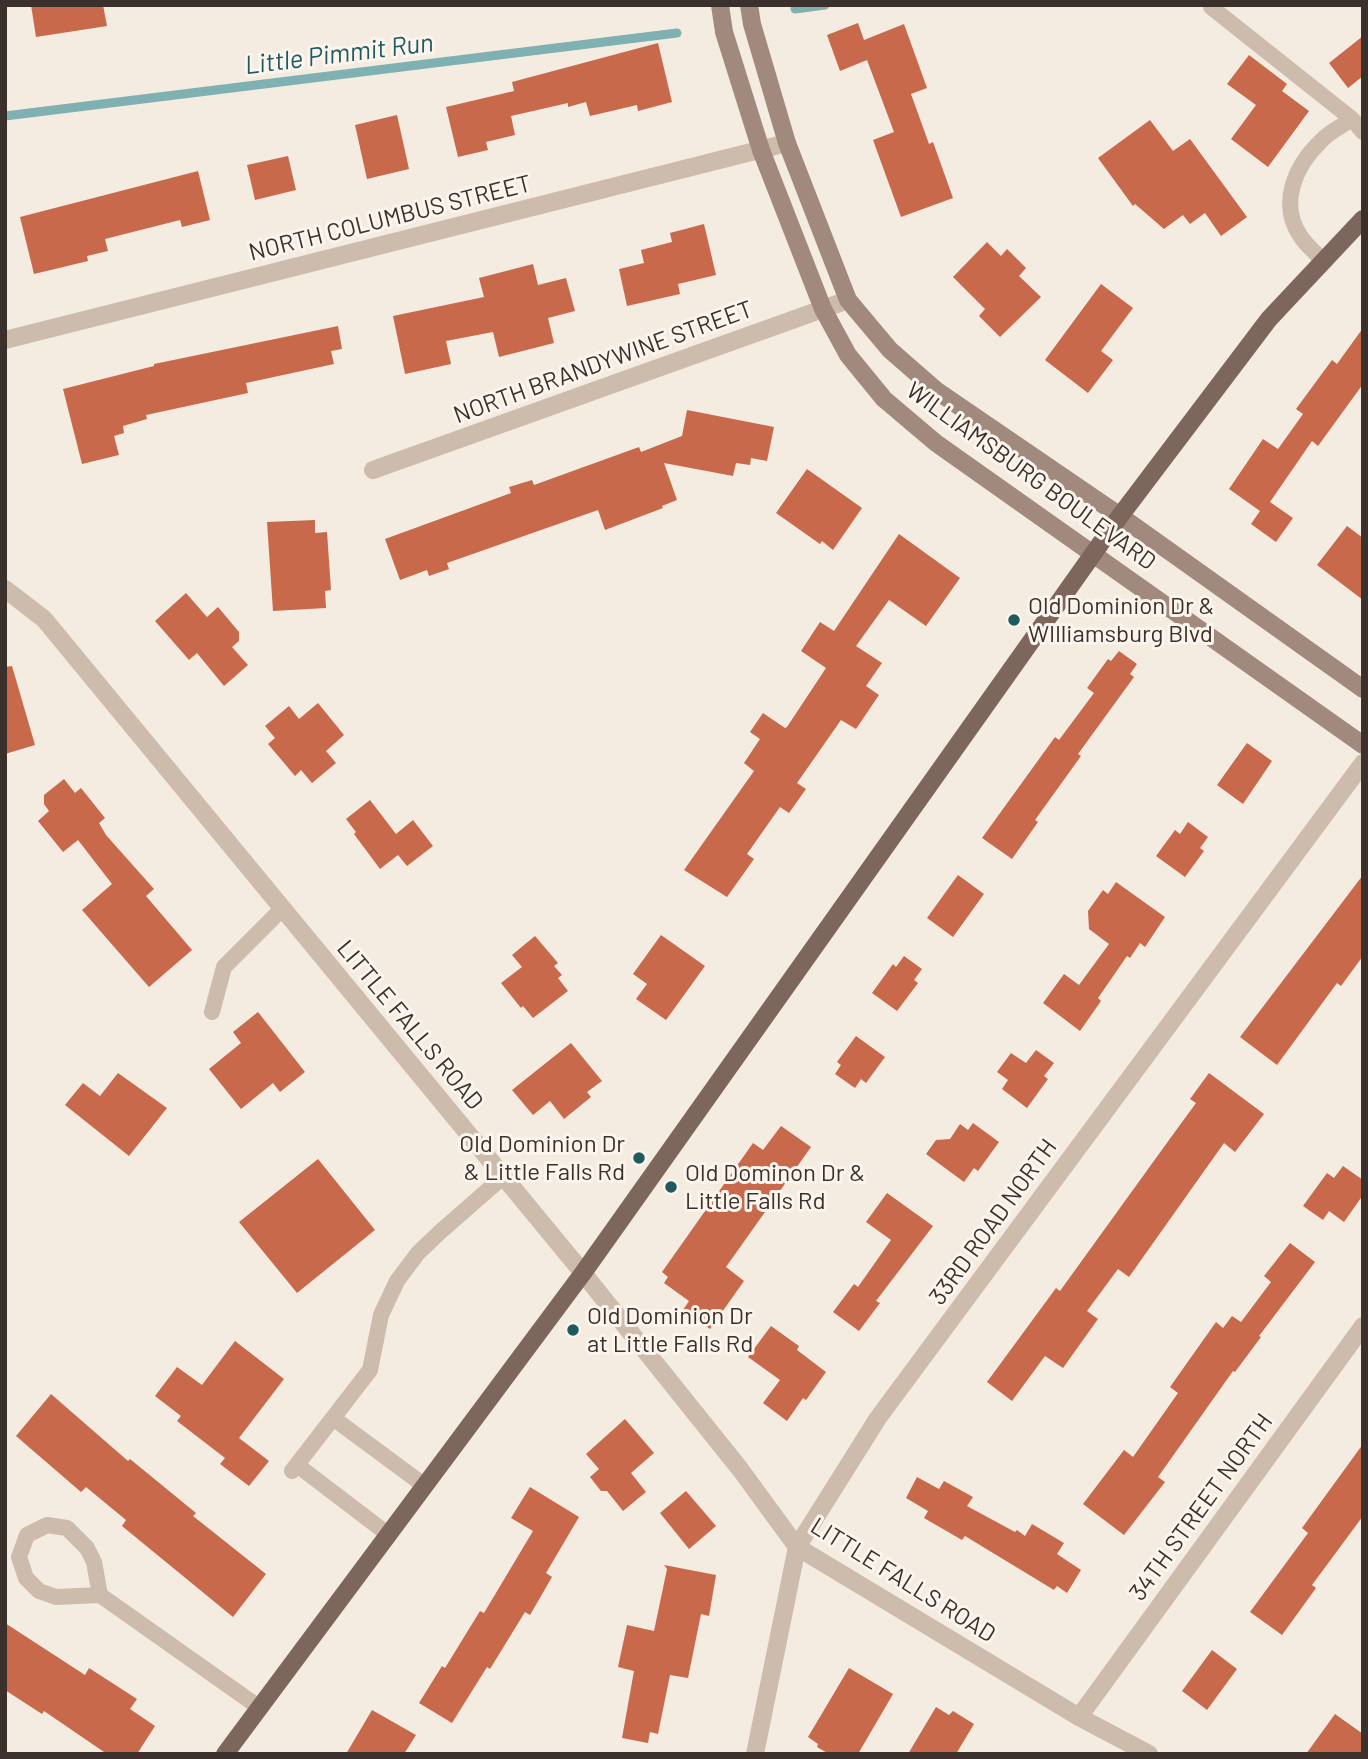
<!DOCTYPE html>
<html>
<head>
<meta charset="utf-8">
<style>
	body { margin:0 }
	#map { position:relative; width:1368px; height:1759px; overflow:hidden; background:#f4ebe1; font-family:Barlow,sans-serif }
	canvas { display:block }
	.frame { position:absolute; inset:0; border:7px solid #3b302b; pointer-events:none }
</style>
</head>
<body>
<div id="map">
<canvas width="1368" height="1759"></canvas>
<div class="frame"></div>
</div>
<script>
const g = document.querySelector('canvas').getContext('2d');
g.lineJoin = 'round';
function stroke(path, color, width, dash) {
  g.strokeStyle = color;
  g.lineWidth = width;
  g.lineCap = dash ? 'butt' : 'round';
  g.setLineDash(dash || []);
  g.stroke(path);
}
function fill(path, color) {
  g.fillStyle = color;
  g.fill(path, 'evenodd');
}
function drawText(font, color, halo, rows, align = 'center') {
  g.font = font + ' Barlow,sans-serif';
  g.lineWidth = 6;
  g.setLineDash([]);
  g.textBaseline = 'middle';
  g.strokeStyle = halo;
  g.fillStyle = color;
  for (const [text, x, y, turn = 0] of rows) {
    g.save();
    g.translate(x, y);
    g.rotate((+turn || 0) * Math.PI / 180);
    g.textAlign = isNaN(turn) ? turn : align;
    if (halo) g.strokeText(text, 0, 0);
    g.fillText(text, 0, 0);
    g.restore();
  }
}
stroke(new Path2D(`
	M795,9L825,5
	M5,116L677,33`), '#7fb0b2', 9);
fill(new Path2D(`
	M31,5H103L107,26L36,37Z
	M858,23L864,40L904,24L927,88L911,94L929,144L933,142L953,198L901,217L873,140L894,132L867,60L840,71L827,35Z
	M1363,36V76L1348,88L1329,63Z
	M658,43L672,102L638,111L637,105L590,116L586,102L568,107V103L511,116L515,135L486,142L488,150L458,157L446,107L514,91L512,82Z
	M1249,55L1287,84L1282,91L1309,111L1268,167L1231,139L1256,105L1227,84Z
	M397,115L409,169L367,179L355,125Z
	M1150,120L1173,151L1190,139L1247,217L1221,236L1205,213L1190,224L1183,215L1164,229L1135,204L1133,206L1098,158Z
	M288,156L296,190L255,200L247,165Z
	M198,171L210,220L182,227L180,220L105,239L108,251L87,256L88,261L34,274L20,217Z
	M704,224L716,275L678,284L680,294L627,306L619,269L644,263L641,250L672,242L670,233Z
	M987,242L1001,256L1007,249L1026,268L1019,276L1041,297L1000,337L979,316L985,309L953,277Z
	M533,264L538,285L566,278L575,311L548,318L554,343L499,357L493,332L446,341L451,364L405,374L393,316L484,297L479,278Z
	M1101,284L1133,308L1101,351L1113,360L1088,393L1045,360Z
	M338,326L342,349L331,351L334,364L246,383L248,393L146,415L147,419L123,426L124,433L114,436L119,455L82,464L63,389L154,366V364Z
	M1363,328V384L1318,446L1312,441L1270,502L1293,518L1276,542L1251,524L1260,511L1229,489L1263,439L1278,449L1303,414L1296,409L1332,360L1337,364Z
	M687,410L774,427L767,461L751,458L750,465L736,463L733,476L664,463L677,500L662,506L663,508L605,530L598,510L447,563L449,569L429,576L427,570L400,580L385,539L511,493L509,487L532,480L534,485L639,447L641,452L682,436Z
	M807,469L862,508L833,550L822,541L820,544L776,513Z
	M315,520V533L327,532L331,590L325,591L326,608L273,611L267,522Z
	M1347,526L1363,538V600L1317,565Z
	M899,534L960,578L926,626L889,600L856,646L882,663L866,686L879,695L856,729L841,720L797,783L806,789L789,813L780,807L747,854L754,859L727,897L684,870L754,771L744,763L760,739L750,732L763,713L785,728L787,727L826,668L801,651L820,622L834,631Z
	M186,593L207,617L218,607L239,632V641L232,647L248,665L224,686L197,653L189,660L155,621Z
	M1119,651L1137,664L1130,674L1134,677L1078,754L1081,756L1035,820L1038,822L1012,859L982,838L1055,737L1059,740L1094,693L1087,688L1108,659L1111,661Z
	M12,666L35,745L5,754V667Z
	M318,703L344,735L326,751L336,763L312,783L301,770L295,776L268,744L275,738L265,726L289,706L299,719Z
	M1247,743L1272,761L1243,804L1217,785Z
	M64,779L75,793L81,788L105,818L99,823L106,835L154,889L146,896L192,950L149,987L82,910L112,884L78,840L63,852L38,821L49,811L44,804V795Z
	M370,800L396,834L413,820L433,846L407,866L398,855L380,869L354,834L356,832L346,819Z
	M1188,822L1208,837L1200,848L1204,851L1185,877L1156,856L1175,830L1180,834Z
	M958,875L984,894L953,937L927,918Z
	M1363,875V956L1341,986L1337,983L1277,1065L1240,1037Z
	M1116,882L1165,917L1145,947L1140,943L1130,958L1127,956L1098,998L1101,1001L1080,1031L1043,1003L1064,974L1079,985L1109,944L1089,929L1088,911L1103,890L1108,894Z
	M661,935L705,966L666,1020L636,999L647,984L633,974Z
	M535,936L558,963L554,966L562,975L558,978L568,991L533,1018L523,1006L521,1008L501,983L522,967L512,955Z
	M904,956L922,969L914,980L918,983L897,1011L872,993L893,964L896,967Z
	M258,1012L305,1072L280,1092L273,1083L241,1109L209,1069L241,1043L233,1032Z
	M856,1036L885,1057L866,1083L861,1079L855,1088L835,1074L841,1065L837,1062Z
	M571,1043L602,1081L587,1092L591,1097L564,1119L550,1101L533,1115L512,1090Z
	M1036,1050L1054,1063L1044,1076L1048,1079L1027,1108L1002,1089L1008,1080L997,1072L1011,1053L1026,1063Z
	M118,1073L167,1108L129,1156L65,1105L83,1083L100,1096Z
	M1209,1073L1264,1114L1235,1152L1224,1143L1129,1277L1118,1269L1087,1311L1098,1319L1063,1368L1045,1356L1012,1401L987,1382L1056,1288L1060,1291L1169,1140L1196,1103L1190,1099Z
	M973,1123L999,1142L978,1171L974,1168L964,1182L926,1154L936,1140L950,1139L960,1124L968,1130Z
	M781,1126L811,1147L726,1267L744,1281L710,1329L683,1310L689,1301L664,1283L668,1277L662,1272L753,1143L763,1150Z
	M318,1159L375,1230L297,1293L239,1222Z
	M1343,1166L1363,1180V1195L1344,1222L1329,1211L1323,1220L1303,1206L1327,1173L1334,1178Z
	M887,1193L933,1226L876,1301L880,1303L859,1331L833,1312L854,1284L858,1287L891,1240L866,1222Z
	M1290,1243L1315,1262L1259,1336L1261,1337L1235,1372L1233,1371L1158,1477L1165,1482L1124,1535L1083,1504L1124,1450L1133,1457L1178,1393L1170,1387L1216,1322L1223,1328L1232,1316L1241,1322L1271,1282L1264,1276Z
	M771,1326L799,1346L797,1350L826,1372L806,1400L803,1398L787,1421L763,1403L780,1380L748,1357Z
	M235,1341L284,1379L239,1438L269,1461L249,1486L220,1464L225,1458L177,1421L181,1416L155,1396L177,1367L202,1385Z
	M51,1394L128,1461L130,1459L196,1513L193,1516L266,1574L233,1617L122,1526L126,1520L86,1487L81,1492L16,1436Z
	M625,1419L654,1453L631,1473L646,1492L623,1511L607,1491H601L590,1477L599,1469L586,1454Z
	M1363,1444V1516L1312,1585L1316,1588L1282,1635L1250,1612L1308,1533L1302,1528Z
	M917,1477L939,1489L944,1481L973,1497L967,1506L1015,1532L1017,1530L1025,1536L1032,1524L1064,1543L1057,1554L1081,1570L1067,1593L1057,1586L1054,1590L965,1536L962,1540L924,1518L928,1511L906,1498Z
	M530,1487L579,1517L546,1573L552,1577L530,1615L525,1612L490,1669L487,1667L452,1723L419,1703L442,1666L445,1668L480,1611L484,1613L533,1531L511,1518Z
	M686,1491L716,1526L689,1549L660,1513Z
	M664,1565L716,1575L709,1616L701,1614L688,1678L670,1675L658,1734L650,1732L648,1743L622,1738L634,1671L618,1667L627,1625L654,1631L667,1569Z
	M5,1623L85,1675L89,1668L137,1699L130,1709L155,1726L137,1754H107L44,1711L42,1714L5,1690Z
	M1212,1650L1237,1669L1207,1710L1182,1691Z
	M849,1668L893,1694L858,1754H829L817,1747L818,1744L808,1737Z
	M936,1707L949,1715L953,1711L974,1724L956,1754H908Z
	M372,1710L416,1735L404,1754H346Z
	M1335,1714L1363,1734V1754H1306Z`), '#c8694b');
stroke(new Path2D(`
	M1211,7L1352,119L1363,132
	M1323,261C1316,253 1307,246 1301,237C1278,204 1295,166 1321,141C1329,132 1342,126 1352,119
	M212,1012L224,967L283,908
	M333,1418L425,1486
	M297,1465L389,1535
	M292,1471L370,1370L381,1315L397,1281L418,1253L440,1232L504,1176
	M100,1595L56,1597L39,1591L26,1578L19,1557L27,1535L47,1525L67,1528L87,1548L94,1562L100,1595L260,1708`), '#cdbbac', 16);
stroke(new Path2D(`
	M5,340L787,143
	M373,470L848,300
	M1079,1717L1363,1326
	M755,1754L797,1547L878,1418L1363,763`), '#cdbbac', 18);
stroke(new Path2D(`
	M5,589L44,619L583,1273L740,1469L797,1547L1079,1717L1149,1754`), '#cdbbac', 18);
stroke(new Path2D(`
	M720,5L724,32L761,150L823,309L848,355L884,399L936,443L1363,745
	M749,5L752,24L787,143L848,300L890,350L937,391L1120,516L1363,689`), '#a18a7d', 18);
stroke(new Path2D(`
	M225,1754L583,1273L1120,516L1269,319L1363,219`), '#7d675c', 18);
for (const [x, y, r, color] of [
	[1014,620,7,"#1f5a5e"],
	[639,1158,7,"#1f5a5e"],
	[671,1187,7,"#1f5a5e"],
	[573,1330,7,"#1f5a5e"]
]) {
  const dot = new Path2D();
  dot.arc(x, y, r, 0, 2 * Math.PI);
  g.fillStyle = color;
  g.fill(dot);
  stroke(dot, '#fbf5ee', 2.5);
}
drawText('24px', '#3b302b', '#fbf5ee', [
	["NORTH COLUMBUS STREET",390,218,-14],
	["NORTH BRANDYWINE STREET",603,362,-20],
	["WILLIAMSBURG BOULEVARD",1031,476,36],
	["LITTLE FALLS ROAD",410,1025,50],
	["33RD ROAD NORTH",993,1222,-54],
	["34TH STREET NORTH",1201,1507,-54],
	["LITTLE FALLS ROAD",903,1580,32]
]);
drawText('24px', '#3b302b', '#fbf5ee', [
	["Old Dominion Dr &",1028,606],
	["WIlliamsburg Blvd",1028,634],
	["Old Dominion Dr",625,1144,"right"],
	["& Little Falls Rd",625,1172,"right"],
	["Old Dominon Dr &",685,1173],
	["Little Falls Rd",685,1201],
	["Old Dominion Dr",587,1316],
	["at Little Falls Rd",587,1344]
], 'left');
drawText('italic 26px', '#1f5a5e', '#fbf5ee', [
	["Little Pimmit Run",339,54,-7]
]);
</script>
</body>
</html>
